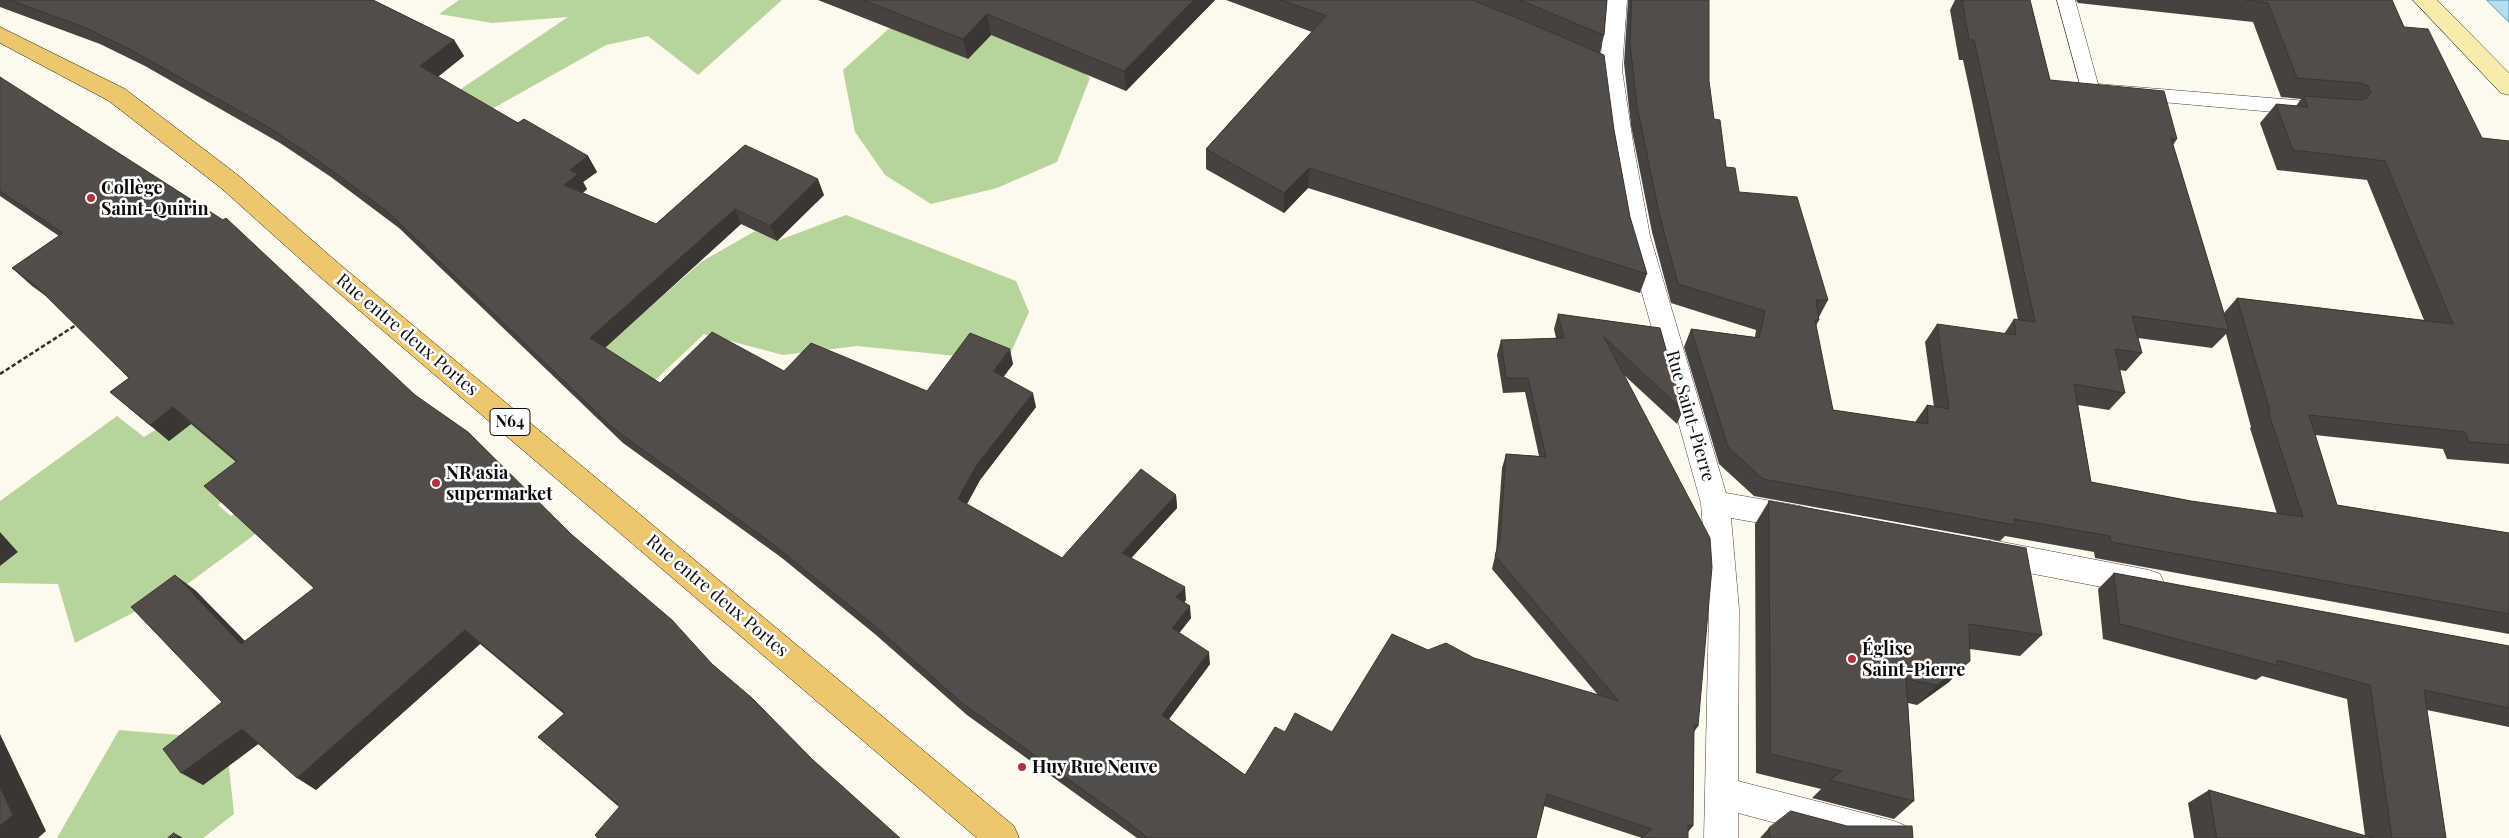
<!DOCTYPE html>
<html>
<head>
<meta charset="utf-8">
<style>
	body { margin:0 }
	canvas { display:block; background:#fdf9ec }
</style>
</head>
<body>
<canvas width="2509" height="838"></canvas>
<script>
const g = document.querySelector('canvas').getContext('2d');
g.lineJoin = 'round';
function fill(path, color) {
  g.fillStyle = color;
  g.fill(path, 'evenodd');
}
function stroke(path, color, width, dash) {
  g.strokeStyle = color;
  g.lineWidth = width;
  g.lineCap = dash ? 'butt' : 'round';
  g.setLineDash(dash || []);
  g.stroke(path);
}
function drawText(font, color, halo, rows, align = 'center') {
  g.font = font + ' "Playfair Display",serif';
  g.lineWidth = 5;
  g.setLineDash([]);
  g.textBaseline = 'middle';
  g.strokeStyle = halo;
  g.fillStyle = color;
  for (const [text, x, y, turn = 0] of rows) {
    g.save();
    g.translate(x, y);
    g.rotate((+turn || 0) * Math.PI / 180);
    g.textAlign = isNaN(turn) ? turn : align;
    if (halo) g.strokeText(text, 0, 0);
    g.fillText(text, 0, 0);
    g.restore();
  }
}
fill(new Path2D(`
	M459,0H782L698,75L648,36L606,45L474,119L440,103L568,17L492,23L439,14Z
	M894,24L967,59L991,35L1043,56L1062,53L1090,78L1057,162L997,188L931,204L885,175L855,132L843,70Z
	M846,215L1016,281L1029,312L1007,361L857,346L783,355L704,334L650,385L563,384L701,262L755,231L777,241Z
	M260,371L233,458L254,477L218,505L231,516L270,485L288,510L186,585L75,643L58,584L0,583V566L18,552L0,532V501L117,416L144,437L155,430L169,441Z
	M119,730L226,739L234,814L203,838H57Z`), '#b7d49a');
const water = new Path2D(`
	M2487,0H2509V22Z`);
fill(water, '#b6ddf0');
stroke(water, '#4395c0', 1);
const lane = new Path2D(`
	M2057,0H2075L2098,84L2307,101L2314,103L2317,108L2314,113L2307,115L2083,95Z`);
const street = new Path2D(`
	M1605,0H1627L1622,70L1634,149L1650,236L1726,493L1800,506L1810,509L1814,518L1810,527L1800,530L1731,518L1739,609L1738,781L1894,821L1906,826L1911,838H1832L1738,813V838H1704L1709,609L1701,503L1626,236L1610,149L1600,70Z
	M1992,540L2149,570L2160,574L2164,583L2160,592L2149,596L1992,566L1982,562L1977,553L1982,544Z`);
const secondary = new Path2D(`
	M2413,0H2437L2509,73V95L2501,93Z`);
const primary = new Path2D(`
	M0,27L125,89L239,176L337,262L1014,826L1019,838H977L319,276L221,188L109,101L0,43Z`);
stroke(lane, '#3f3f3f', 1);
stroke(street, '#3f3f3f', 1);
stroke(secondary, '#2e2e2e', 1);
stroke(primary, '#1d1d1d', 1);
stroke(new Path2D(`
	M0,374L79,323`), '#2e2e2e', 2.5, [4.5, 2.5]);
fill(lane, '#fff');
fill(street, '#fff');
fill(secondary, '#f8ecad');
fill(primary, '#ecc76e');
fill(new Path2D(`
	M0,0H373L454,40L464,56L438,77L518,123L588,156L597,172L583,182L587,189L583,193L656,224L745,145L824,195L777,241L741,224L605,348L660,383L784,371L927,391L1013,364L1003,377L1036,407L980,480L967,504L1062,558L1176,495L1177,508L1131,558L1186,600L1184,602L1191,618L1179,633L1210,664L1169,719L1245,775L1285,732H1332L1428,650L1474,658L1598,695L1492,569L1496,552L1502,468L1506,454L1539,456L1525,392L1503,393L1497,355L1501,340L1556,338L1554,329L1558,314L1660,328L1683,410L1677,424L1624,375L1698,726L1694,732L1693,826L1688,832L1642,838L1544,806L1536,838H1137L967,715L876,635L782,558L623,443L399,228L331,177L280,143L145,66L100,44L0,7Z
	M818,0H1215L1126,91L991,35L968,59Z
	M1226,0H1607L1604,35L1600,53L1630,217L1647,274L1640,293L1308,188L1284,213L1206,169V149L1312,32Z
	M1628,0H1709V81L1714,119L1726,167L1739,192L1828,300L1819,317V320L1816,326L1833,410L1915,422L1927,405L1934,407L1925,342L1937,324L2004,334L2014,319L2018,320L1970,92L1963,60H1959L1950,10L1955,0H2030L2050,80L2177,139L2173,145L2224,313L2237,298L2424,320L2367,180L2277,170L2260,123L2276,104L2296,106L2301,99L2281,97L2253,22L2078,3L2076,0H2392L2404,27L2482,138L2509,141V464L2447,459L2443,449L2315,435L2337,505L2509,533V634L2095,558L2094,552L2005,536L2000,541L1754,496L1719,464L1684,347L1691,329L1755,337L1756,330L1671,303L1652,232L1631,126L1624,63ZM2226,334L2251,427L2250,428L2277,514L2191,501L2091,482L2078,405L2109,410L2125,393L2119,370L2126,371L2142,353L2138,338L2212,348Z
	M0,77L415,395L571,534L619,807L538,737L564,714L480,644L316,790L258,744L203,785L222,702L195,590L245,641L314,588L236,462L191,424L169,441L129,408L110,392L129,378L50,299L32,286L12,268L59,236L0,196Z
	M1769,501L2042,635L2020,656L1970,649L1949,682L1917,705L1908,703L1914,801L1894,819L1812,798L1821,789L1756,773L1755,524Z
	M2114,573L2509,646V727L2427,710L2446,838H2194L2188,803L2209,790L2365,836L2347,699L2262,676L2256,680L2103,639L2098,589Z
	M1847,826L1913,838H1760L1769,828Z`), '#47423f');
fill(new Path2D(`
	M1194,0H1215L1126,91L1124,71Z
	M987,14L991,35L968,59L963,39Z
	M454,40L464,56L430,82L420,66Z
	M588,156L597,172L583,182L587,189L573,201L564,185L570,170Z
	M1309,168L1308,188L1284,213V193Z
	M818,179L824,195L777,241L770,226Z
	M735,209L741,224L599,353L590,338Z
	M1010,349L1013,364L997,386L993,371Z
	M1033,393L1036,407L980,480L962,513L958,499L976,466Z
	M173,407L191,424L169,441L150,425Z
	M1176,495L1177,508L1124,566L1122,553Z
	M0,532L18,552L0,566Z
	M175,575L195,590L261,658L241,644Z
	M1185,587L1186,600L1178,610L1176,597Z
	M1190,606L1191,618L1173,641L1172,628Z
	M465,630L480,644L316,790L297,778Z
	M1209,652L1210,664L1164,726L1162,715Z
	M1970,661L1949,682L1917,705L1937,685Z
	M242,729L261,742L203,785L181,773Z
	M0,734L46,831L38,838H0Z
	M174,833L183,838H178Z`), '#3a3633');
const building = new Path2D(`
	M10,0H373L454,40L420,66L518,123L524,119L588,156L570,170L578,174L564,185L656,224L745,145L818,179L770,226L735,209L590,338L660,383L712,332L784,371L811,343L927,391L970,333L1010,349L993,371L1033,393L976,466L958,499L1062,558L1141,469L1176,495L1122,553L1185,587L1176,597L1190,606L1172,628L1209,652L1162,715L1245,775L1275,727L1285,732L1295,713L1332,732L1392,634L1428,650L1446,643L1474,658L1619,701L1495,556L1500,539L1506,454L1546,457L1528,378H1506L1501,340L1564,338L1558,314L1660,328L1683,410L1604,337L1710,538L1712,567L1698,726L1694,725L1693,826L1688,825V838H1641L1652,829L1547,794L1536,838H1148L1121,817L962,703L870,622L774,545L613,428L388,212L319,161L268,127L131,50L86,28Z
	M864,0H1194L1124,71L987,14L963,39Z
	M1281,0H1472L1532,24L1604,55L1614,130L1630,217L1647,274L1309,168L1284,193L1206,149L1326,16Z
	M1520,0H1607L1604,35Z
	M1632,0H1709V81L1714,119L1720,120L1726,167L1735,168L1739,192L1797,197L1828,300H1816L1819,320H1815L1833,410L1928,424L1927,405L1949,409L1937,324L2016,335L2014,319L2035,322L1981,72L1974,40H1969L1962,0H2030L2050,80L2164,91L2177,139L2171,138L2229,330L2132,316L2142,353L2115,349L2125,393L2074,384L2091,482L2191,501L2303,517L2268,411H2270L2237,298L2453,324L2385,161L2293,150L2276,104L2308,107L2304,96L2360,100L2367,98L2371,92L2368,86L2360,83L2297,78L2268,3L2245,0H2392L2404,27L2428,29L2482,138L2509,141V445L2469,442L2465,432L2309,415L2337,505L2509,533V614L2111,542L2110,536L2014,519L2015,525L1763,479L1728,447L1691,329L1759,338L1765,311L1678,284L1659,213L1637,106L1630,44Z
	M0,77L223,220L226,218L415,395L468,432L571,534L672,620L712,664L752,698L813,760L900,838H598L595,835L620,806L538,737L565,713L465,630L297,778L242,729L181,773L163,749L222,702L131,607L175,575L241,644L314,588L204,486L237,461L173,407L150,425L110,392L129,378L37,287L12,268L63,233L0,191Z
	M1769,501L2026,548L2042,635L1969,624L1970,661L1937,685L1906,679L1914,801L1830,780L1842,771L1771,754Z
	M2114,573L2509,646V708L2424,690L2446,838H2392L2370,685L2277,660L2276,665L2120,624Z
	M0,787L13,815L0,826Z
	M2209,790L2373,838H2217Z
	M1791,811L1847,826H1912L1913,838H1770L1769,828Z
	M174,833L178,838H168Z`);
fill(building, '#534d49');
stroke(building, '#3a3633', 1);
for (const [x, y, r, color] of [
	[91,198,5,"#af313d"],
	[436,483,5,"#af313d"],
	[1852,659,5,"#af313d"],
	[1022,767,5,"#af313d"]
]) {
  const dot = new Path2D();
  dot.arc(x, y, r, 0, 2 * Math.PI);
  g.fillStyle = color;
  g.fill(dot);
  stroke(dot, '#fff', 2);
}
for (const [x, y, w] of [
	[510,422,40]
]) {
  const box = new Path2D();
  box.roundRect(x - w / 2, y - 13.5, w, 27, 4);
  g.fillStyle = '#fff';
  g.fill(box);
  stroke(box, '#0c0c0c', 1);
}
drawText('bold 16px', '#0c0c0c', null, [
	["N64",510,422]
]);
drawText('bold 18px', '#0c0c0c', '#fff', [
	["Collège",101,188],
	["Saint-Quirin",101,209],
	["NR asia",446,473],
	["supermarket",446,494],
	["Église",1862,649],
	["Saint-Pierre",1862,670],
	["Huy Rue Neuve",1032,767]
], 'left');
drawText('18px', '#0c0c0c', '#fff', [
	["Rue entre deux Portes",407,335,40],
	["Rue Saint-Pierre",1690,416,74],
	["Rue entre deux Portes",717,596,40]
]);
</script>
</body>
</html>
